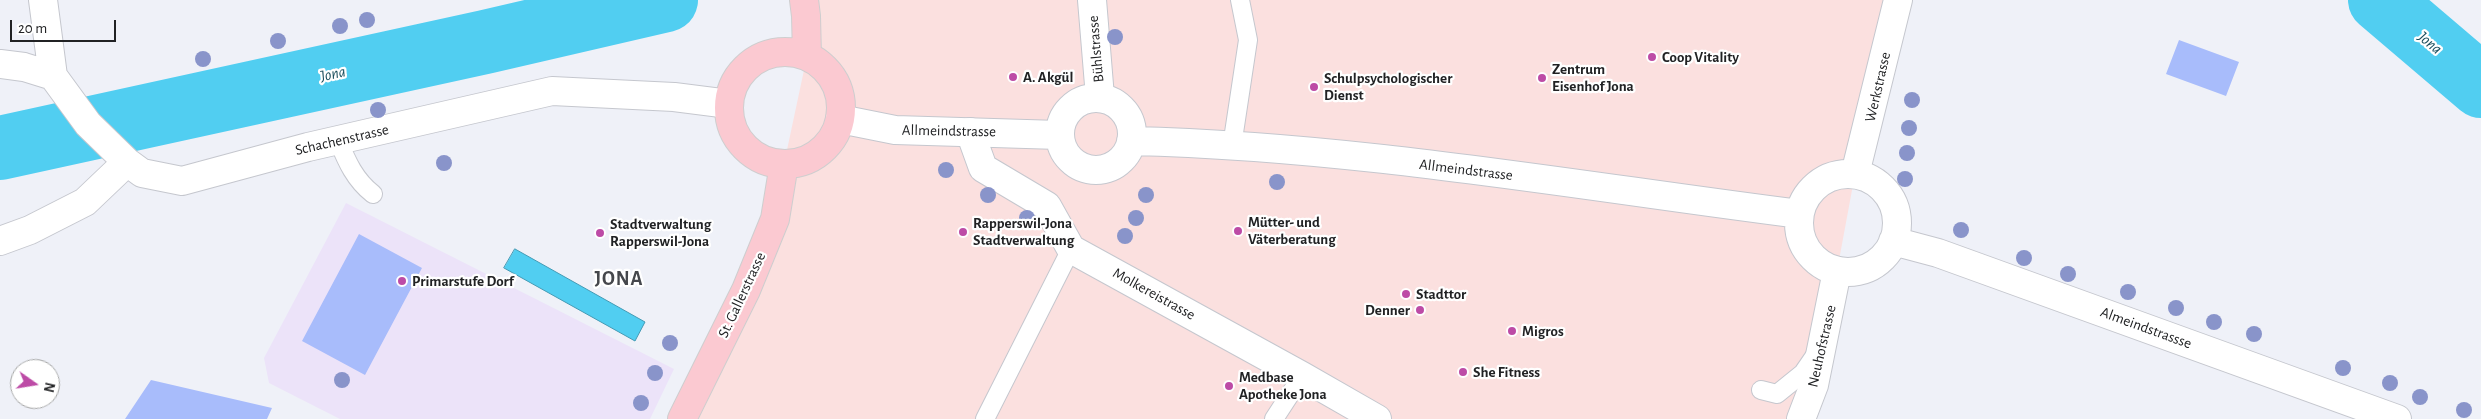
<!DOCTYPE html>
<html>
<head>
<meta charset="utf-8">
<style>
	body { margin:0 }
	#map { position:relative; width:2481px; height:419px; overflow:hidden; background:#eff1f8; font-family:"Alegreya Sans",sans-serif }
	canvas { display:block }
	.north { position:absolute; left:10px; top:359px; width:50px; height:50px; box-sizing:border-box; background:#fff; border:1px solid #a6a7a7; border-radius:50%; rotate:103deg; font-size:14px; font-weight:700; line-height:20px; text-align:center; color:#212224 }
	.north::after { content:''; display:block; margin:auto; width:18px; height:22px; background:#bd4ba6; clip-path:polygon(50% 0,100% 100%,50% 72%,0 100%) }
	.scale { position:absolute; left:10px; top:20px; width:106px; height:22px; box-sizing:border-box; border:2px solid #212224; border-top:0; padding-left:6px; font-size:15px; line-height:18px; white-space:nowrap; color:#212224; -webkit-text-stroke:4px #fff; paint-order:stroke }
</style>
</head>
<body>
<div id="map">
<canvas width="2481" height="419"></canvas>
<div class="north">N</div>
<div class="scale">20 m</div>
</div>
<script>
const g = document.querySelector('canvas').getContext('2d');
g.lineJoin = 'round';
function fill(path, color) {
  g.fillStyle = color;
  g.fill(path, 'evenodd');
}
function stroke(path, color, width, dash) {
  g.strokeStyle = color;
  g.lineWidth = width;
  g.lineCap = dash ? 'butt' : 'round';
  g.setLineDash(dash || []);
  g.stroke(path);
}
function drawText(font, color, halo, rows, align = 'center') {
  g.font = font + ' "Alegreya Sans",sans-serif';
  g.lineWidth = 4.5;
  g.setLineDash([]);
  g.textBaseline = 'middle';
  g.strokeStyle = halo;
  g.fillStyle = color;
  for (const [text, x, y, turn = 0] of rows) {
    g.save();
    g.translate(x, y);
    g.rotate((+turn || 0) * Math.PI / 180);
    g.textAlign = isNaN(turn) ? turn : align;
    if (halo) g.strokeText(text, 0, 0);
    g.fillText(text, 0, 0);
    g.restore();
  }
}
fill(new Path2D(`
	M804,0H1898L1855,174L1837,271L1801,419H682L784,164L807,56Z`), '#fbe0df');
fill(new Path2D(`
	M346,203L674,369L650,419H340L269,383L264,358Z`), '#ece3f9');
fill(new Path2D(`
	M2179,40L2239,62L2226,96L2166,74Z
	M359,234L422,268L365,375L302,341Z
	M151,380L272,408L267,419H125Z`), '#a8bcfb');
const water = new Path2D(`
	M515,249L645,322L635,341L504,268Z`);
fill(water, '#51cef1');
stroke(water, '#439ab4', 1);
stroke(new Path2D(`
	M2380,0L2481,86
	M0,148L485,42L666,0`), '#51cef1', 64);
const lane = new Path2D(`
	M338,140C347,162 355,180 373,194
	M1232,146L1248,40L1240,0
	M1761,390L1777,394L1803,373L1816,354
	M985,419L1071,249
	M1274,419L1302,376`);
const street = new Path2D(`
	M43,0L53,76
	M1092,0L1100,97
	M0,64L24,67L53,76L88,124L127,162L142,173L182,181L308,147L552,91L674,97L729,104
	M970,132L983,168L1047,206L1071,249L1302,376L1377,419
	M1855,174L1898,0
	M0,241L30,230L85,202L127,162
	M1801,419L1814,385L1837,271`);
const secondary = new Path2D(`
	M1060 134a36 36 0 1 1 72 0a36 36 0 1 1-72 0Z
	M840,119L895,130L1059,135
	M1131,141C1355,146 1578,186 1799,214
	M1799 223a49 49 0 1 1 98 0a49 49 0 1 1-98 0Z
	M1893,241L1938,253L2397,419`);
const primary = new Path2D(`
	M804,0L806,16L807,56
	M729 108a56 56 0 1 1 112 0a56 56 0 1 1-112 0Z
	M682,419L746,290L775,219L784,164`);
stroke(lane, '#c5c7ce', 20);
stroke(street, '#c5c7ce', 30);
stroke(secondary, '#c5c7ce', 30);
stroke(primary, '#cececf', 30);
stroke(lane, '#fff', 18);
stroke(street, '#fff', 28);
stroke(secondary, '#fff', 28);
stroke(primary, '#fbc9d1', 28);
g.fillStyle = '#8994ca';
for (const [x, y] of [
	[367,20],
	[340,26],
	[1115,37],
	[278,41],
	[203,59],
	[1912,100],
	[378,110],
	[1909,128],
	[1907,153],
	[444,163],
	[946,170],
	[1905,179],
	[1277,182],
	[988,195],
	[1146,195],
	[1027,218],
	[1136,218],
	[1961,230],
	[1125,236],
	[2024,258],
	[2068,274],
	[2128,292],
	[2176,308],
	[2214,322],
	[2254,334],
	[670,343],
	[2343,368],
	[655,373],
	[342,380],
	[2390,383],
	[2420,397],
	[641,403],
	[2464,410]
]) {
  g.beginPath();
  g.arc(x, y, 8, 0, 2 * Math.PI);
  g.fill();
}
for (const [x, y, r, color] of [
	[1652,57,5,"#bd4ba6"],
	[1013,77,5,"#bd4ba6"],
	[1542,78,5,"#bd4ba6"],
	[1314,87,5,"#bd4ba6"],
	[1238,231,5,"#bd4ba6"],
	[963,232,5,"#bd4ba6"],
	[600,233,5,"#bd4ba6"],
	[402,281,5,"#bd4ba6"],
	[1406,294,5,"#bd4ba6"],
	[1420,310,5,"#bd4ba6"],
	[1512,331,5,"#bd4ba6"],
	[1463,372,5,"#bd4ba6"],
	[1229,386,5,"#bd4ba6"]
]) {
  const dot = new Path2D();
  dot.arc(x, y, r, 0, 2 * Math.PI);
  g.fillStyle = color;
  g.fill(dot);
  stroke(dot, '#fff', 2);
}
drawText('15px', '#212224', '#fff', [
	["Bühlstrasse",1096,49,-95],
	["Werkstrasse",1878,87,-77],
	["Allmeindstrasse",949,131,1],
	["Schachenstrasse",342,140,-13],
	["Allmeindstrasse",1466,170,7],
	["Molkereistrasse",1154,294,29],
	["St. Gallerstrasse",742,295,-65],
	["Almeindstrassse",2146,328,20],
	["Neuhofstrasse",1822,346,-77]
]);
drawText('bold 15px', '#212224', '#fff', [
	["Coop Vitality",1662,57],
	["Zentrum",1552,69],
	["Eisenhof Jona",1552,86],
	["A. Akgül",1023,77],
	["Schulpsychologischer",1324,78],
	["Dienst",1324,95],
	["Mütter- und",1248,222],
	["Väterberatung",1248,239],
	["Rapperswil-Jona",973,223],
	["Stadtverwaltung",973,240],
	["Stadtverwaltung",610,224],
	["Rapperswil-Jona",610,241],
	["Primarstufe Dorf",412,281],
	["Stadttor",1416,294],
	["Denner",1410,310,"right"],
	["Migros",1522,331],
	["She Fitness",1473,372],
	["Medbase",1239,377],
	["Apotheke Jona",1239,394]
], 'left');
drawText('italic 16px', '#184d5c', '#fff', [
	["Jona",2430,43,40],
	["Jona",333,74,-12]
]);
g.letterSpacing = '1px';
drawText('bold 20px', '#45474c', '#fff', [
	["JONA",619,279]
]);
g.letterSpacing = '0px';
</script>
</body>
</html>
